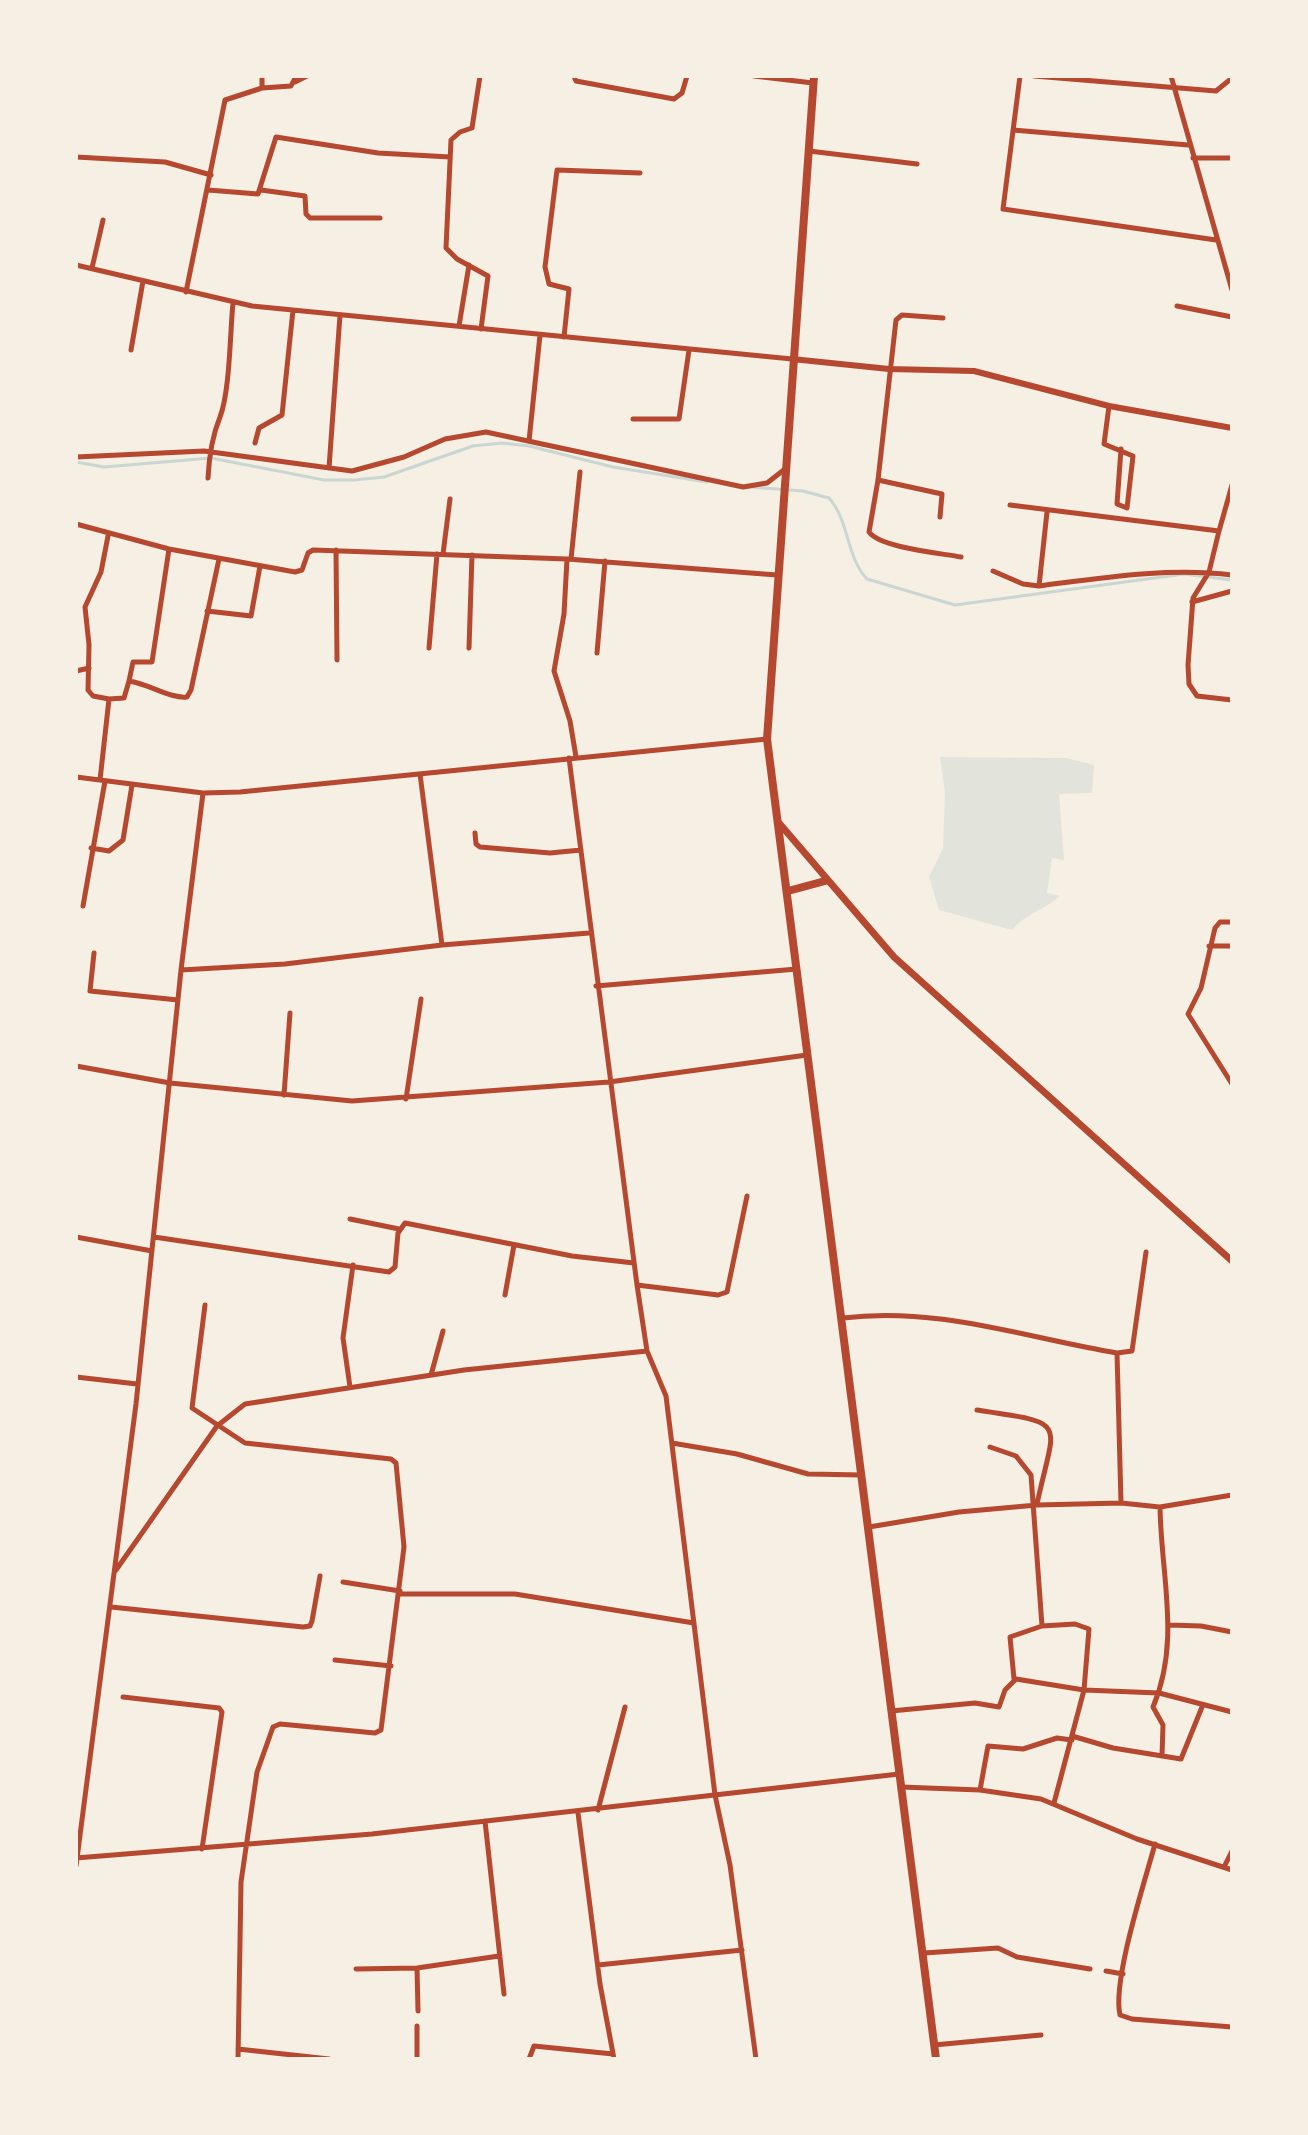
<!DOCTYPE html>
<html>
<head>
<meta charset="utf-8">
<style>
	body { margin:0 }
	#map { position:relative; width:1308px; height:2135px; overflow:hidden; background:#f6efe4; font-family:"Zilla Slab",serif }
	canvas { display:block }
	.frame { position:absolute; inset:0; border:78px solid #f6efe4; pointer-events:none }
</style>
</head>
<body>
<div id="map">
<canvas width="1308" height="2135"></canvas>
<div class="frame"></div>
</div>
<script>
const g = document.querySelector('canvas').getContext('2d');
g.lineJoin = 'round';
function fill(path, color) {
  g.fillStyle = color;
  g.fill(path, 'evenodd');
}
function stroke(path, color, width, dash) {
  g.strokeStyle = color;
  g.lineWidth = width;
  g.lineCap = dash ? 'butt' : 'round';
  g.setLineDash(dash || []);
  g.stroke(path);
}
fill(new Path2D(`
	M940,757L1066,758L1094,765L1092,793L1059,794L1064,860L1052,858L1047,893L1060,896C1044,910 1025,914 1012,930L939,910L929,877L943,848L945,793Z`), '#e2e4dc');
stroke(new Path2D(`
	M76,462L104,467L211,458L324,480H354L384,477L473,446L502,443L529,446L613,467L707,482
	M750,487L803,491L829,498C850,522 846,557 867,579L955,605L1184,574L1232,580`), '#c9d6d2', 3);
stroke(new Path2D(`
	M480,76L472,128L460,132L451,140L446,248L457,259L488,276L481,329
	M574,76L576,81L674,99L682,93L687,76
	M754,76L813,83
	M1020,76L1003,209L1216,240
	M1034,76L1216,91L1232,78
	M1171,76L1232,290
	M295,82L307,76
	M262,88L291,86L296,76
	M1013,130L1188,145
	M809,151L917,164
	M76,157L165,162L211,175
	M1193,158H1232
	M208,190L258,194L276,137L378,153L450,157
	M261,190L305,196L306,214L310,218H380
	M76,265L252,306L792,359
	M92,268L103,220
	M186,292L225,100L262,88V76
	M1177,306L1232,317
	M943,318L902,315L896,320L878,480L869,532C881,548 940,553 961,557
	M459,326L469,265
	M564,337L569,289L549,284L545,267L557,170L640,173
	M131,350L143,281
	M1109,406L1104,444L1133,456L1127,508L1117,504L1121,449
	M633,419H679L689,350
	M529,441L540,335
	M255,443L259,428L282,415L293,310
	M76,457L204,451L352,471L404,457L445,439L486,432L743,487L767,483L785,469
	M329,468L340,315
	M208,478C209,457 213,434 220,417C230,391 230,332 233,303
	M878,480L942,494L940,517
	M1010,505L1219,531L1232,485
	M76,524L169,549L295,572L302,570L308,553L313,550L567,559L777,575
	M1219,531L1209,572L1193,598L1188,665L1189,684L1197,696L1232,700
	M169,549L152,662H133L129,681C149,684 171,699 187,697L191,690L219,559
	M336,550L337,660
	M443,554L450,499
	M567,559L564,614L554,671L570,721L576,757
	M571,559L580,472
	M993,571L1023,584L1039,586C1101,578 1169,567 1232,575
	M1039,586L1047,512
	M1192,602L1232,591
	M207,611L251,616L260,566
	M429,648L437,554
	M469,648L472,555
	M597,653L605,561
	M76,671L89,668
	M109,699L124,698L129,681
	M569,758L637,1285L647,1351L666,1396L715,1795L730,1865L756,2059
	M420,774L442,945
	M76,777L203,793L240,792L767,739
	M100,780L109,699L93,696L88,690L89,645L85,607L101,572L108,536
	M475,833L476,844L480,847L550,853L581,850
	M91,848L109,851L123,840L132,785
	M83,906L105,781
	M1232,922H1220L1215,928L1201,988L1188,1014L1232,1084
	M1209,946H1232
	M94,953L90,991L178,1000
	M181,970L285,964L442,945L589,933
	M596,986L797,969
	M76,1066L170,1083L352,1101L609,1082L807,1055
	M284,1095L290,1013
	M406,1099L421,999
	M350,1219L399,1229
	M76,1237L152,1251
	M154,1237L389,1272L395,1267L398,1233L405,1223L572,1256L634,1263
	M637,1285L718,1295L727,1292L747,1196
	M505,1295L514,1245
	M205,1305L192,1408L245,1443L391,1459L396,1463L404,1547L381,1730L375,1733L280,1724L273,1727L257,1772L241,1882L238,2059
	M843,1318C937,1306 1026,1338 1117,1353L1121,1503
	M1117,1353L1132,1351L1146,1252
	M431,1375L443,1331
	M76,1377L137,1384
	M350,1387L343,1338L353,1265
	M977,1410C1071,1424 1055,1419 1037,1504
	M672,1443L737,1454L808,1474L862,1475
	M990,1447L1016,1456L1031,1475L1042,1626L1075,1624L1089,1629L1084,1690L1054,1803
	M1160,1507C1161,1577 1181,1641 1153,1707L1163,1725L1162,1756
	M869,1527L959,1512L1037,1505L1121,1503L1160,1507L1232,1495
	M116,1570L217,1426L245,1404L464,1370L647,1351
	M343,1582L400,1591
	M399,1594H515L694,1623
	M111,1607L303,1627L310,1626L312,1621L320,1576
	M1169,1625L1201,1626L1232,1632
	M335,1660L391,1666
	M1014,1679L1010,1637L1042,1626
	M123,1697L219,1708L222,1712L202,1849
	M891,1711L975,1703L999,1707L1005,1690L1016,1679L1084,1690L1159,1693L1232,1712
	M1072,1736L1113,1748L1181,1759L1202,1707
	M901,1787L980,1790L1041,1799L1137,1839L1232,1870
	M980,1790L988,1746L1023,1749L1057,1738L1072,1740
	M598,1810L625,1707
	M578,1813L600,1984L614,2059
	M485,1821L504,1994
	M1155,1844C1145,1881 1112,1981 1120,2015L1132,2019L1232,2027
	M76,1858L372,1834L899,1774
	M76,1866L136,1404L181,970L203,793
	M1224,1867L1232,1851
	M924,1953L998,1948L1017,1957L1090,1969
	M598,1965L742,1950
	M417,1968L418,2011
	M356,1969L417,1968L499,1956
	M1106,1971L1123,1974
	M417,2026V2059
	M934,2045L1041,2035
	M238,2049L329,2059
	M529,2059L534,2046L613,2054`), '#b5482f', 5);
stroke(new Path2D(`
	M792,359L889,369L974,371L1109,406L1232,428`), '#b5482f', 6);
stroke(new Path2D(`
	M779,823L894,957L1232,1261`), '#b5482f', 7);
stroke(new Path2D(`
	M814,76L767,739L936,2059
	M788,891L825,881`), '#b5482f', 8);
</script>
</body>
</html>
